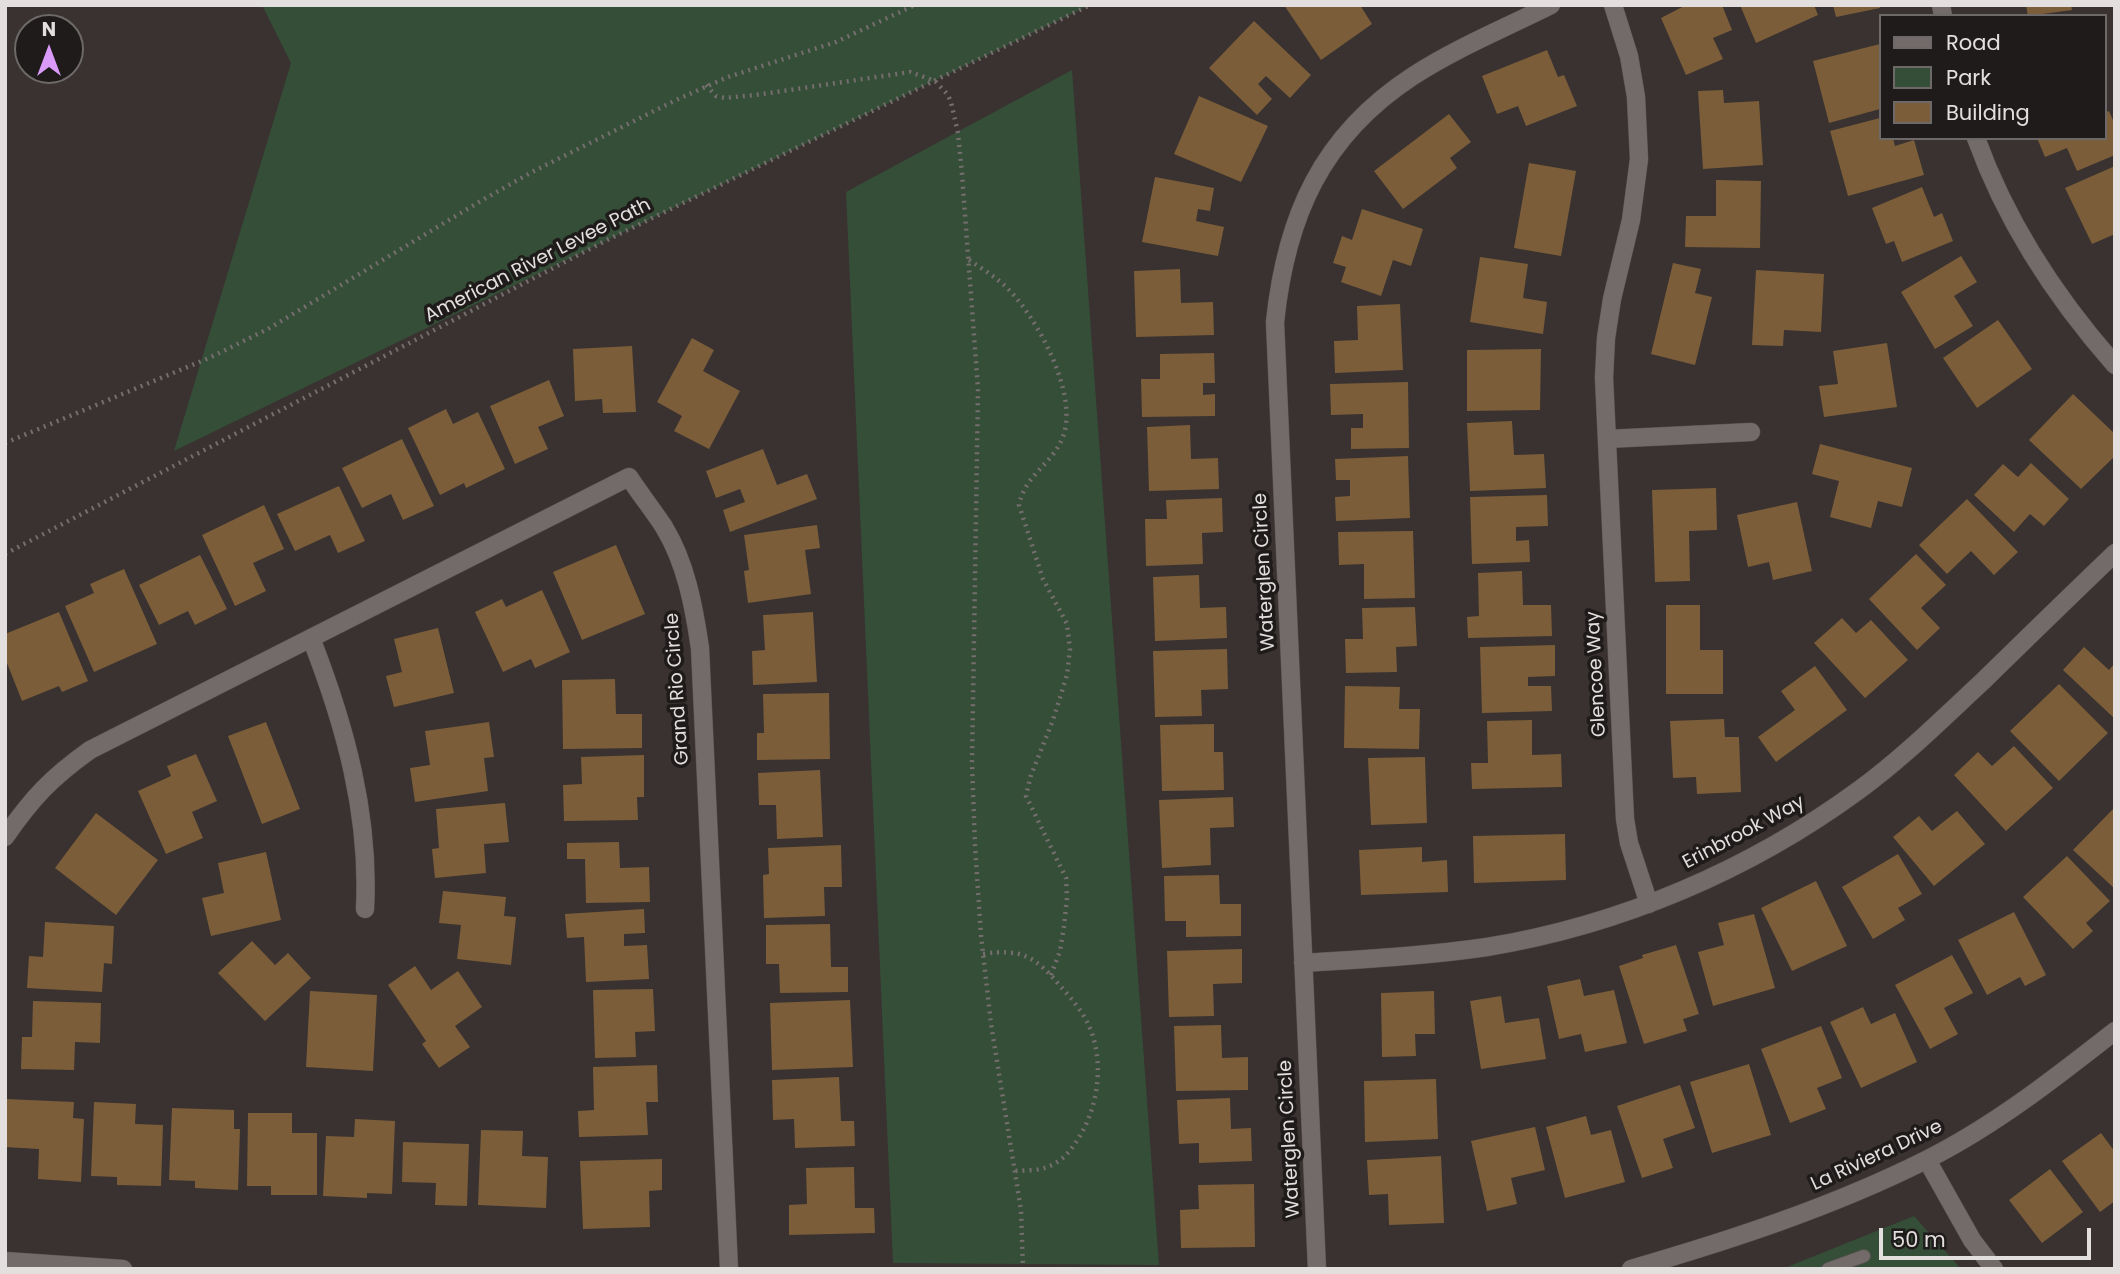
<!DOCTYPE html>
<html>
<head>
<meta charset="utf-8">
<style>
	body { margin:0 }
	#map { position:relative; width:2120px; height:1274px; overflow:hidden; background:#393230; font-family:Poppins,sans-serif }
	canvas { display:block }
	.frame { position:absolute; inset:0; border:7px solid #e3dfde; pointer-events:none }
	.legend { position:absolute; left:1879px; top:14px; width:228px; height:126px; box-sizing:border-box; background:#1e1b1a; border:2px solid #6d6968; margin:0; padding:9px 12px; list-style:none; font-size:21px; color:#e3dfde }
	.legend li { display:flex; align-items:center; gap:14px; height:35px }
	.legend b { width:35px; border:2px solid #6d6968 }
	.north { position:absolute; left:14px; top:14px; width:70px; height:70px; box-sizing:border-box; background:#1e1b1a; border:2px solid #6d6968; border-radius:50%; rotate:0deg; font-size:19px; font-weight:700; line-height:28px; text-align:center; color:#e3dfde }
	.north::after { content:''; display:block; margin:auto; width:24px; height:32px; background:#d99af8; clip-path:polygon(50% 0,100% 100%,50% 72%,0 100%) }
	.scale { position:absolute; left:1879px; top:1228px; width:212px; height:32px; box-sizing:border-box; border:4px solid #e3dfde; border-top:0; padding-left:9px; font-size:21px; line-height:24px; white-space:nowrap; color:#e3dfde; -webkit-text-stroke:5px #1e1b1a; paint-order:stroke }
</style>
</head>
<body>
<div id="map">
<canvas width="2120" height="1274"></canvas>
<div class="frame"></div>
<ul class="legend">
<li><b style="height:9px;background:#726b69"></b>Road</li>
<li><b style="height:19px;background:#354e38"></b>Park</li>
<li><b style="height:19px;background:#7b5d39"></b>Building</li>
</ul>
<div class="north">N</div>
<div class="scale">50 m</div>
</div>
<script>
const g = document.querySelector('canvas').getContext('2d');
g.lineJoin = 'round';
function fill(path, color) {
  g.fillStyle = color;
  g.fill(path, 'evenodd');
}
function stroke(path, color, width, dash) {
  g.strokeStyle = color;
  g.lineWidth = width;
  g.lineCap = dash ? 'butt' : 'round';
  g.setLineDash(dash || []);
  g.stroke(path);
}
function drawText(font, color, halo, rows, align = 'center') {
  g.font = font + ' Poppins,sans-serif';
  g.lineWidth = 7;
  g.setLineDash([]);
  g.textBaseline = 'middle';
  g.strokeStyle = halo;
  g.fillStyle = color;
  for (const [text, x, y, turn = 0] of rows) {
    g.save();
    g.translate(x, y);
    g.rotate((+turn || 0) * Math.PI / 180);
    g.textAlign = isNaN(turn) ? turn : align;
    if (halo) g.strokeText(text, 0, 0);
    g.fillText(text, 0, 0);
    g.restore();
  }
}
fill(new Path2D(`
	M262,5H1090L174,451L291,63Z
	M1072,70L1159,1265L893,1263L846,192Z
	M1914,1216L1961,1269H1782Z`), '#354e38');
fill(new Path2D(`
	M1284,5H1360L1372,24L1321,60Z
	M1686,5H1722L1732,30L1713,38L1723,59L1686,75L1661,18Z
	M1740,5H1814L1818,15L1756,43Z
	M1833,5H1880V8L1836,17Z
	M2026,5H2071L2072,10L2028,16Z
	M1254,21L1311,75L1290,98L1266,76L1258,84L1272,99L1257,115L1209,68Z
	M1880,44V109L1829,123L1813,61Z
	M1547,50L1558,77L1564,75L1577,106L1526,126L1518,106L1497,114L1482,76Z
	M1723,90L1724,103L1759,101L1763,165L1703,169L1698,91Z
	M1199,96L1268,126L1241,182L1174,154Z
	M2109,111L2115,125V155L2077,171L2067,148L2045,157L2037,138H2104V113Z
	M1449,114L1471,142L1450,158L1457,168L1403,209L1374,171Z
	M1880,118V138H1893L1895,146L1914,140L1924,175L1848,196L1830,131Z
	M1529,163L1576,171L1561,256L1514,248Z
	M2115,166V234L2092,244L2065,188Z
	M1155,177L1214,188L1210,211L1198,209L1196,221L1224,227L1218,256L1142,242Z
	M1716,180L1761,181L1760,248L1685,247L1686,216H1716Z
	M1922,187L1934,217L1942,213L1953,241L1902,262L1894,241L1886,244L1872,208Z
	M1362,209L1423,229L1411,266L1393,260L1381,296L1341,282L1346,267L1333,263L1342,236L1352,240Z
	M1961,256L1977,282L1954,296L1973,326L1935,349L1901,292Z
	M1480,257L1528,264L1523,298L1547,302L1543,334L1470,322Z
	M1673,263L1701,269L1695,293L1712,297L1695,365L1651,354Z
	M1180,269L1181,303L1213,302L1214,335L1136,337L1134,271Z
	M1756,270L1824,274L1821,332L1784,330L1783,346L1752,345Z
	M1400,304L1403,370L1335,373L1334,341L1358,340L1357,306Z
	M1998,320L2032,369L1977,408L1943,358Z
	M692,338L714,350L703,371L740,391L709,449L674,431L682,416L657,402Z
	M1887,343L1897,407L1824,417L1819,386L1838,384L1833,351Z
	M632,346L636,412L603,413L602,399L575,401L573,349Z
	M1541,349L1540,410L1467,411V350Z
	M1214,353L1215,383H1203V395L1215,394V416L1142,417L1141,379H1160V354Z
	M549,380L564,416L538,427L548,449L515,464L490,406Z
	M1408,382L1409,448L1351,449V428H1363V414L1331,415L1330,384Z
	M2073,394L2115,434V456L2081,489L2029,440Z
	M446,409L453,424L478,412L505,469L466,488L464,483L440,495L408,428Z
	M1512,421L1514,455L1544,454L1546,488L1470,491L1467,423Z
	M1190,425L1191,459L1218,458L1219,489L1149,491L1147,427Z
	M402,439L434,506L403,520L391,494L362,508L342,468Z
	M1820,444L1912,468L1902,507L1878,501L1871,528L1830,517L1839,481L1812,474Z
	M763,449L777,485L807,474L817,499L730,532L723,510L745,502L740,489L716,498L706,471Z
	M1408,456L1410,518L1336,521L1335,497L1350,496V480H1336L1335,459Z
	M2031,463L2069,499L2044,526L2030,514L2014,532L1974,495L2003,464L2018,477Z
	M339,486L365,541L338,553L330,535L295,551L277,514Z
	M1716,488L1717,530L1689,531L1690,581L1655,582L1652,490Z
	M1547,495L1548,526L1516,527V541L1529,540L1530,562L1472,564L1470,497Z
	M1222,498L1223,532L1202,533L1203,564L1146,566L1145,519H1167L1166,500Z
	M1967,499L2018,552L1994,575L1971,551L1947,574L1919,545Z
	M1797,502L1812,571L1773,580L1769,562L1748,567L1737,515Z
	M264,505L284,549L253,563L266,591L235,606L202,535Z
	M817,525L820,548L805,550L811,594L748,603L744,571L749,570L744,535Z
	M1413,531L1415,598L1364,599V564L1339,565L1338,532Z
	M616,545L645,614L582,640L553,572Z
	M1916,554L1946,585L1921,608L1940,628L1917,650L1869,599Z
	M200,555L227,609L195,625L188,611L159,625L139,585Z
	M124,569L157,644L94,672L65,606L94,593L90,584Z
	M1522,571L1523,605H1551L1552,636L1468,638L1467,617L1479,616L1478,573Z
	M1199,575L1200,608L1226,607L1227,638L1155,641L1153,577Z
	M542,590L570,652L535,668L531,659L503,672L475,612L502,599L506,607Z
	M1666,605H1700V650H1723V694H1666Z
	M1415,607L1417,646L1396,647L1397,672L1346,673L1345,639H1363L1362,608Z
	M59,612L88,681L62,692L59,686L22,701L5,658V634Z
	M813,612L817,682L753,685L752,651L765,650L763,615Z
	M1842,618L1856,633L1871,620L1908,660L1865,698L1814,643Z
	M438,628L454,693L394,707L386,676L402,672L394,639Z
	M1555,645V676L1528,677V686H1551L1552,711L1482,713L1480,647Z
	M2084,647L2109,670L2115,663V719L2063,670Z
	M1227,649L1228,689L1201,690L1202,716L1155,717L1153,651Z
	M1815,666L1847,710L1776,762L1758,737L1795,710L1781,691Z
	M615,679L616,714H642V748L563,749L562,680Z
	M2059,684L2108,733L2059,781L2010,731Z
	M1345,686L1400,687L1399,709H1420L1419,749L1344,748Z
	M829,693L830,759L757,760V733H764L763,694Z
	M1724,719L1725,737H1739L1741,792L1697,794L1696,777L1673,778L1670,721Z
	M1532,720V755L1561,754L1562,787L1472,789L1471,763H1488L1487,721Z
	M266,722L300,809L262,824L228,736Z
	M489,722L494,757L484,758L488,791L415,802L410,768L430,765L425,731Z
	M1214,724V752H1223L1224,790L1162,791L1160,725Z
	M2014,746L2053,788L2006,831L1954,775L1978,752L1992,766Z
	M196,754L217,801L192,812L203,838L166,854L138,791L171,776L167,766Z
	M644,755V797H637L638,820L564,821L563,785L582,784L581,757Z
	M1425,757L1427,823L1371,825L1368,758Z
	M820,770L823,837L777,839L776,805H759L758,773Z
	M1233,797L1234,827L1210,828L1211,865L1162,868L1159,800Z
	M505,803L509,842L484,844L486,873L435,878L432,849L439,848L436,809Z
	M2115,807V889L2073,850Z
	M1957,811L1985,844L1934,886L1893,837L1919,816L1932,831Z
	M96,813L158,860L116,915L55,868Z
	M1565,834L1566,880L1474,883L1473,836Z
	M619,842L620,868L649,867L650,902L586,903L585,859H567V843Z
	M841,845L842,887H824L825,916L764,918L763,875L769,874L768,848Z
	M1422,847V862L1447,860L1448,892L1361,895L1359,850Z
	M266,852L281,920L211,936L202,898L224,893L218,863Z
	M1898,854L1922,894L1898,908L1905,920L1873,939L1842,887Z
	M2067,856L2110,901L2086,923L2093,931L2073,949L2023,897Z
	M1219,875L1220,904H1241V936L1186,937V921H1165L1164,876Z
	M1816,881L1847,946L1792,971L1761,908Z
	M443,891L506,897L504,916L516,917L511,965L457,959L461,925L439,923Z
	M644,909L645,933L624,934V946L647,945L649,979L586,982L584,937L567,938L565,914Z
	M2014,912L2046,975L2025,986L2020,977L1987,995L1958,940Z
	M1754,914L1775,988L1713,1006L1698,952L1724,945L1718,923Z
	M45,922L114,926L112,964L104,963L102,992L27,988L29,956L43,957Z
	M830,924L831,967H848V992L780,993L779,964H766V925Z
	M252,941L275,965L288,953L311,978L265,1021L218,973Z
	M1676,945L1699,1014L1683,1019L1687,1031L1644,1044L1619,966L1643,958L1642,955Z
	M1242,949V983L1213,984L1214,1016L1169,1017L1167,951Z
	M1952,955L1973,993L1944,1008L1958,1034L1930,1049L1895,985Z
	M415,966L431,990L458,971L482,1007L455,1026L470,1047L439,1068L422,1044L426,1041L388,985Z
	M1580,979L1584,996L1614,990L1627,1043L1585,1052L1581,1034L1559,1039L1547,986Z
	M653,989L655,1031L635,1032L636,1057L595,1058L593,990Z
	M310,991L377,995L373,1071L306,1067Z
	M1434,991L1435,1034H1415L1416,1056L1382,1057L1381,993Z
	M1501,996L1505,1023L1539,1018L1546,1059L1481,1069L1470,1001Z
	M850,1000L853,1067L772,1070L770,1003Z
	M33,1001L101,1003L100,1043L75,1042L74,1070L21,1069L22,1037H32Z
	M1863,1007L1871,1024L1895,1013L1917,1062L1861,1088L1830,1022Z
	M1221,1025L1222,1058L1248,1057V1090L1176,1091L1174,1026Z
	M1821,1026L1842,1078L1817,1088L1826,1109L1790,1123L1761,1049Z
	M1749,1064L1771,1135L1712,1153L1690,1082Z
	M657,1065L658,1102H646L648,1135L579,1137L578,1111L594,1110L593,1067Z
	M839,1077L841,1121H854L855,1146L795,1148L794,1119L773,1120L772,1080Z
	M1436,1079L1438,1139L1365,1142L1364,1081Z
	M1680,1085L1695,1128L1663,1139L1673,1168L1642,1178L1617,1106Z
	M1230,1098L1231,1129L1251,1128L1252,1161L1199,1163V1143L1179,1144L1177,1100Z
	M6,1099L74,1102L73,1118L84,1119L81,1182L38,1179L39,1149L5,1147Z
	M94,1102L136,1104L135,1124L163,1125L161,1186L117,1185V1177L91,1176Z
	M172,1108L234,1110V1129H240L238,1190L195,1188V1181L169,1180Z
	M248,1113H292V1133H317V1195H271V1186H247Z
	M1586,1116L1591,1135L1611,1130L1625,1182L1565,1198L1546,1127Z
	M355,1119L395,1121L392,1194L367,1193V1198L323,1196L326,1136L354,1137Z
	M1535,1127L1545,1170L1511,1178L1517,1204L1487,1211L1471,1141Z
	M481,1130L523,1131L522,1156L548,1157L546,1208L478,1205Z
	M2101,1133L2115,1152V1201L2100,1212L2062,1161Z
	M403,1142L469,1144L467,1206L435,1205L436,1183L402,1182Z
	M1441,1156L1444,1223L1389,1225L1388,1194L1369,1195L1367,1160Z
	M662,1159V1190L649,1191L650,1227L583,1229L580,1161Z
	M854,1167L855,1208H874L875,1233L789,1235V1205L807,1204L806,1168Z
	M2050,1169L2083,1212L2042,1243L2009,1200Z
	M1254,1184L1255,1247L1181,1248L1180,1210L1199,1209L1198,1185Z`), '#7b5d39');
const service = new Path2D(`
	M1828,1269L1864,1256`);
const minor = new Path2D(`
	M1613,5L1629,56L1636,97L1639,159L1631,220L1612,299L1606,338L1604,378L1625,819L1629,843L1649,904
	M1941,5L1943,16
	M1976,138C2007,224 2055,297 2115,365
	M1607,439L1751,432
	M311,638C345,725 370,815 365,909
	M5,837C33,797 51,778 90,750L629,477C640,494 653,510 664,527C686,563 694,607 700,648L729,1269
	M1303,963C1364,959 1426,956 1487,947C1621,925 1750,870 1859,790C1903,758 1942,719 1982,682C2026,639 2070,596 2115,553
	M1927,1160L1972,1240L1994,1269
	M1317,1269L1275,322C1286,217 1321,136 1413,76C1456,48 1505,28 1551,5`);
const tertiary = new Path2D(`
	M5,1261L123,1269
	M1631,1269C1731,1240 1832,1207 1926,1160C1994,1126 2055,1078 2115,1031`);
stroke(service, '#57514f', 14);
stroke(minor, '#57514f', 19);
stroke(tertiary, '#57514f', 19);
stroke(new Path2D(`
	M706,85L716,96L725,98L763,94L910,72L935,81L948,95L951,102L958,133L962,174L978,389L972,764L975,846L981,935L991,1024L1021,1210L1023,1269
	M969,260C981,268 994,276 1004,285C1036,314 1081,397 1062,439C1052,464 1025,475 1019,505L1043,579L1067,624L1070,649L1067,675L1053,720L1031,775L1026,796L1066,878L1067,898L1064,926L1060,951L1051,975
	M5,443L209,358L268,329L479,202L532,172L676,100L728,77L836,42L915,5
	M5,554L605,241L1090,5
	M983,954C1022,948 1036,957 1061,987C1071,998 1083,1012 1089,1026C1104,1059 1099,1103 1081,1134C1072,1149 1064,1161 1047,1167C1038,1171 1025,1170 1015,1171`), '#746e6d', 4.5, [2, 5]);
stroke(service, '#726b69', 12);
stroke(minor, '#726b69', 18);
stroke(tertiary, '#726b69', 18);
drawText('19px', '#e3dfde', '#1e1b1a', [
	["American River Levee Path",538,261,-27],
	["Waterglen Circle",1265,572,-93],
	["Glencoe Way",1597,674,-93],
	["Grand Rio Circle",678,689,-94],
	["Erinbrook Way",1744,833,-28],
	["Waterglen Circle",1290,1139,-93],
	["La Riviera Drive",1877,1156,-25]
]);
</script>
</body>
</html>
